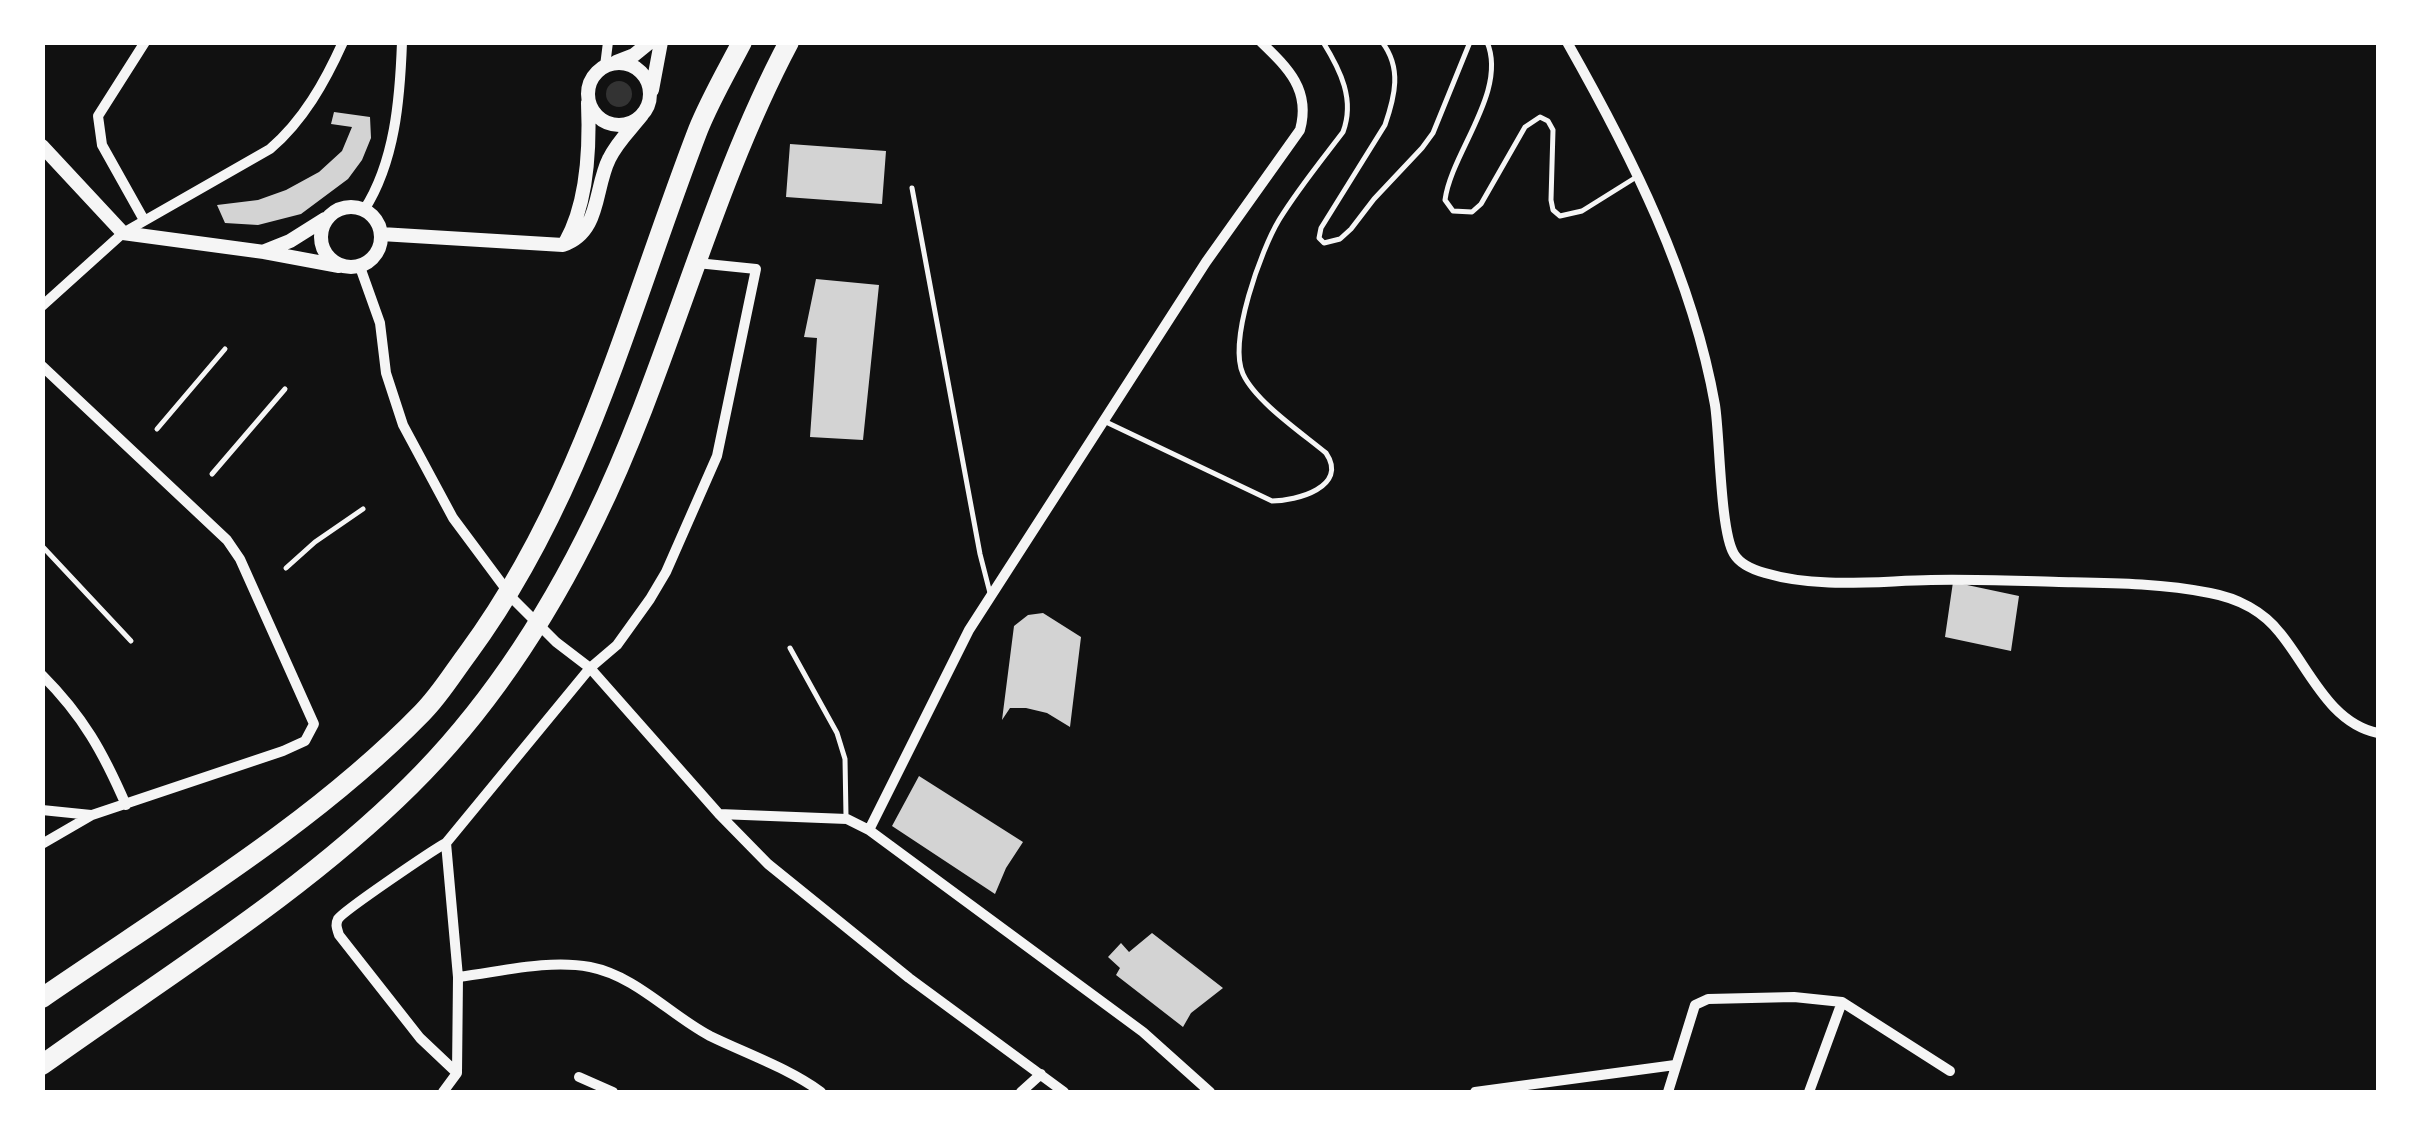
<!DOCTYPE html>
<html>
<head>
<meta charset="utf-8">
<style>
	body { margin:0 }
	#map { position:relative; width:2421px; height:1135px; overflow:hidden; background:#111; font-family:Montserrat,sans-serif }
	canvas { display:block }
	.frame { position:absolute; inset:0; border:45px solid #fff; pointer-events:none }
</style>
</head>
<body>
<div id="map">
<canvas width="2421" height="1135"></canvas>
<div class="frame"></div>
</div>
<script>
const g = document.querySelector('canvas').getContext('2d');
g.lineJoin = 'round';
function fill(path, color) {
  g.fillStyle = color;
  g.fill(path, 'evenodd');
}
function stroke(path, color, width, dash) {
  g.strokeStyle = color;
  g.lineWidth = width;
  g.lineCap = dash ? 'butt' : 'round';
  g.setLineDash(dash || []);
  g.stroke(path);
}
fill(new Path2D(`
	M606 94a13 13 0 1 1 26 0a13 13 0 1 1-26 0Z`), '#333');
fill(new Path2D(`
	M334,112L370,117L371,138L362,160L348,179L301,214L258,225L225,223L217,205L258,200L286,190L319,172L342,151L352,127L331,124Z
	M790,144L886,151L882,204L786,197Z
	M816,279L879,285L863,440L810,437L817,338L804,337Z
	M1953,582L2019,596L2011,651L1945,637Z
	M1043,613L1081,637L1070,727L1047,713L1026,708H1010L1002,720L1014,626L1028,615Z
	M919,776L1023,842L1006,868L995,894L892,826Z
	M1152,933L1223,988L1191,1013L1183,1027L1116,975L1120,968L1108,957L1121,943L1129,952Z`), '#d3d3d3');
stroke(new Path2D(`
	M1382,42C1402,68 1395,96 1385,125L1321,228L1319,238L1324,243L1340,239L1351,229L1374,199L1422,148L1433,133L1470,42
	M1487,42C1508,91 1451,153 1445,200L1453,211L1472,212L1481,204L1525,127L1540,117L1548,121L1553,130L1551,200L1553,210L1560,216L1582,211L1638,176
	M912,188L980,554L990,593
	M1106,422L1272,501C1296,501 1349,487 1326,453C1302,433 1256,402 1243,374C1228,341 1261,250 1279,220C1298,189 1321,161 1343,132C1355,100 1341,71 1323,42
	M157,429L225,349
	M212,474L285,389
	M42,546L131,641
	M286,568L315,542L363,509
	M790,648L837,733L845,759L846,816`), '#f5f5f5', 5);
stroke(new Path2D(`
	M1567,42C1631,155 1692,275 1715,405C1720,437 1720,531 1734,554C1740,564 1754,570 1765,573C1819,589 1876,581 1931,580C1974,579 2016,581 2059,582C2110,583 2160,583 2210,593C2237,598 2263,611 2280,633C2309,668 2329,723 2378,733
	M605,66L608,42
	M364,210C395,162 400,99 402,42
	M144,220L102,145L98,116L145,42
	M360,267L380,323L386,373L403,425L453,518L514,600L556,642L590,668L719,814L768,864L909,978L1064,1092
	M42,306L123,233L270,149C303,121 325,82 343,42
	M42,366L227,540L240,559L314,724L305,741L283,751L92,815L42,844
	M42,675C83,716 103,752 126,805
	M42,810L91,815
	M719,814L847,819L869,830L1143,1032L1210,1092
	M869,830L969,630L1206,262L1300,130C1311,90 1288,68 1261,42
	M458,977C500,972 548,959 590,967C636,976 670,1015 710,1036C747,1054 788,1068 821,1092
	M457,1073L420,1038L339,935C337,928 335,925 338,919C343,911 433,850 446,843L590,668L617,645L650,599L666,572L717,456L756,269L697,263
	M579,1077L613,1092
	M443,1092L457,1073L458,977L446,843
	M1021,1092L1041,1074
	M1475,1092L1675,1065
	M1668,1092L1695,1005L1708,999L1794,997L1842,1002L1950,1071
	M1809,1092L1842,1002`), '#f5f5f5', 10);
stroke(new Path2D(`
	M616,62L634,55L650,42
	M588 94a31 31 0 1 1 62 0a31 31 0 1 1-62 0Z
	M652,90L661,42
	M42,146L123,233L264,252L339,266
	M321 237a30 30 0 1 1 60 0a30 30 0 1 1-60 0Z
	M381,234L563,245C601,232 594,189 609,159C617,142 631,129 642,115
	M565,243C588,203 590,148 588,103
	M265,251L290,241L325,219`), '#f5f5f5', 14);
stroke(new Path2D(`
	M42,998C170,910 314,824 422,713C440,695 453,673 468,653C583,497 629,309 698,130C710,100 727,71 742,42
	M42,1065C166,976 301,894 410,786C487,710 548,616 595,519C670,365 708,195 789,42`), '#f5f5f5', 20);
</script>
</body>
</html>
